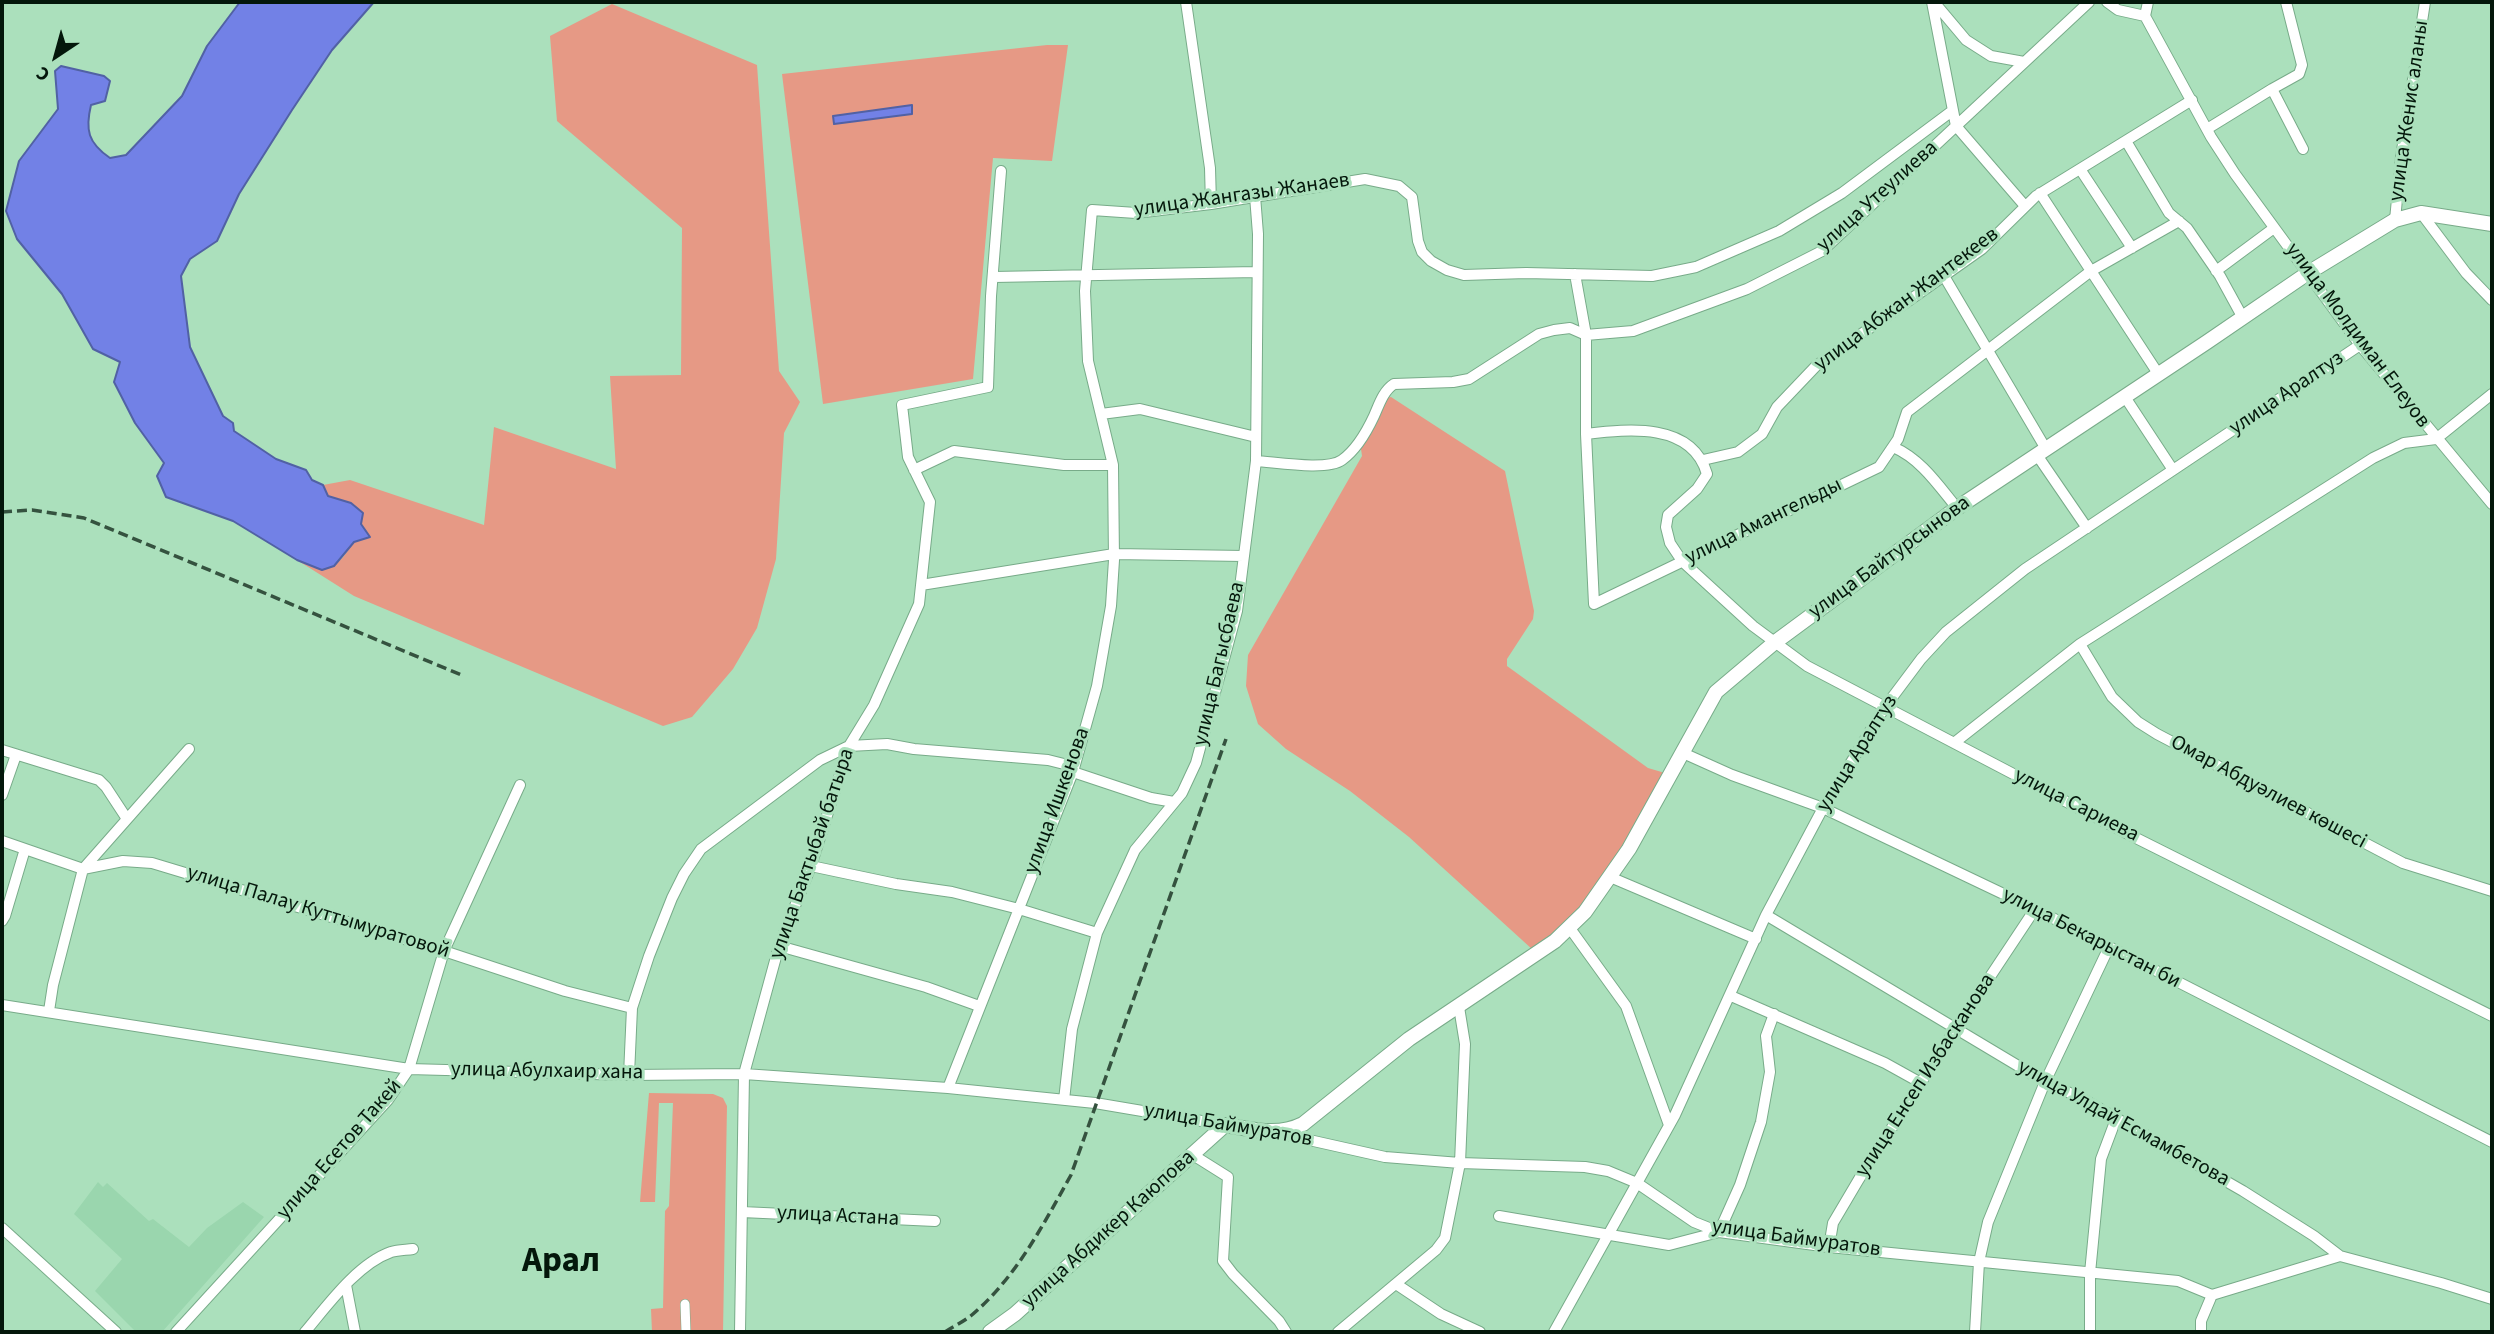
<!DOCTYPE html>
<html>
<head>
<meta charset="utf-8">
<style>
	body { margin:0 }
	#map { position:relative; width:2494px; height:1334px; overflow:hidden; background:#abe0bc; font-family:"Source Sans 3",sans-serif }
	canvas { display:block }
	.frame { position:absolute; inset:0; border:4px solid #04170b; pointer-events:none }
	.north { position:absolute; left:21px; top:21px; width:70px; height:70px; -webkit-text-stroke:5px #abe0bc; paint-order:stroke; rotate:216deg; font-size:19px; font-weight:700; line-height:28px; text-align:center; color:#04170b }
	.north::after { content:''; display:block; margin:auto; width:24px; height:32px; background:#04170b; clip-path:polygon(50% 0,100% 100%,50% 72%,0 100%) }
</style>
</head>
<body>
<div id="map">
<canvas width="2494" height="1334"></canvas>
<div class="frame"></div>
<div class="north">С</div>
</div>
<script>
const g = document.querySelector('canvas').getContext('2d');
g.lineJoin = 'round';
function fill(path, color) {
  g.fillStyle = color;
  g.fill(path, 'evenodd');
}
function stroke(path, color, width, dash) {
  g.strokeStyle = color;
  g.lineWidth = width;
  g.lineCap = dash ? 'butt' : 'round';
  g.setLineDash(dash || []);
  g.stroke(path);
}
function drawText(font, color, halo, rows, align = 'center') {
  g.font = font + ' "Source Sans 3",sans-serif';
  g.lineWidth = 6;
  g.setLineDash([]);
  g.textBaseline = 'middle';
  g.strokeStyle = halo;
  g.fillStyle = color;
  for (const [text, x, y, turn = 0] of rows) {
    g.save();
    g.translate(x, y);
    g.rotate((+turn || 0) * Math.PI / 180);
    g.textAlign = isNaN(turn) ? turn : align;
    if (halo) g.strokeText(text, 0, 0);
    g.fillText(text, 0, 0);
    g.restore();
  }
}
fill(new Path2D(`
	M98,1182L103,1187L107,1183L149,1221L153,1219L189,1247L207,1228L243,1202L264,1217L162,1332H136L95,1291L122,1259L74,1214Z`), '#9ad6ae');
fill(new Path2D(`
	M612,4L757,65L779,371L800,402L784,433L776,559L757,628L733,669L692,717L663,726L354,596L297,560C305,563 316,570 325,569C343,566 355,539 361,524L351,503L328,496L323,485L350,480L484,525L494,427L616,469L610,376L681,375L682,228L557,121L550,36Z
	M1047,45H1068L1052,161L993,158L973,379L823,404L782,74Z
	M1391,397L1505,471L1534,611L1533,619L1507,659V666L1648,768L1665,773C1637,823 1609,875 1570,918C1559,930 1545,940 1533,950L1409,837L1350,791L1286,749L1258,724L1246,686L1248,655L1362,456L1360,442L1386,398Z
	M649,1093L713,1094L723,1098L727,1106L723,1332H652L651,1309L663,1308L665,1211L669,1206L673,1103H659L655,1202H640Z`), '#e69985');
const water = new Path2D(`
	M240,2H374L332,50L292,110L239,194L217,241L190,259L181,276L190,347L223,416L233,423L234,431L276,459L306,470L312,480L323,485L328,496L351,503L363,513L361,524L370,537L354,542L334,566L322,570L297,560L233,521L166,497L157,476L164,463L135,423L114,382L120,362L93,349L62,294L17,239L6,211L19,161L58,109L55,71L61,66L104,76L110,81L105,101L91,105C85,130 88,143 110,158L126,155L182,96L207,46Z
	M912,105V114L834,124L833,116Z`);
fill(water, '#7281e6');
stroke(water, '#5161a4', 2);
const pedestrian = new Path2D(`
	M685,1304L686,1332`);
const minor = new Path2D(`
	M1186,2L1210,168L1211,204
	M1932,2L1956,126L2025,206
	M1934,2L1966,40L1991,56L2024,62
	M2107,2L2118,10L2145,16L2211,137L2235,174L2360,345L2492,504
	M2286,2L2302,65L2299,74L2272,89L2303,149
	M2145,16L2148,2
	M2207,129L2272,89
	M2126,141L2169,213L2187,228L2220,276L2243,318
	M2080,169L2132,248
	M2040,193L2159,375
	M2421,213L2466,273L2492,300
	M2395,220L2401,157L2425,2
	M2216,271L2274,228
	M1575,274L1586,335V434L1594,604L1879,467L1898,439L1907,412L2091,271L2179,221
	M1944,276L2046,449
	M994,277L1256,272
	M2125,397L2173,470
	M1101,414L1140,409L1256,437
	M1586,434C1629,429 1692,422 1707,474L1697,489L1668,515L1666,527L1670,543L1682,561L1753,626L1807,666L2128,834L2492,1016
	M1893,447C1921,459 1938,485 1957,508
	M2037,455L2087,528
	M1703,460L1738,452L1762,434L1777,407L1816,366L1982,249L2036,196L2192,100
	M1256,461C1275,462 1327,471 1342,460C1356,450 1367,431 1374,416C1379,405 1383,391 1394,384L1453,382L1469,379L1539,334L1554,330L1570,328L1586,335L1633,331L1747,289L1822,251L2089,2
	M914,470L954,451L1064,465H1113
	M921,585L1114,554L1244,556
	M2080,644L2112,697L2138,722L2157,734L2403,863L2492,891
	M1954,743L2080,644L2373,458L2404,443L2436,439L2492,394
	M2,750L99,780L106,787L127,819
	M1683,753L1732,775L1823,808L2035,909L2492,1142
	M2,795L16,755
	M2,841L83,869L123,861L152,863L444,951L565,991L632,1008
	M811,866L896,884L952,892L1019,909L1097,933
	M1610,877L1756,939
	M1766,915L2045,1082L2081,1098L2243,1191L2314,1236L2340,1256L2441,1283L2492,1299
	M2,921L5,916L25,849
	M1569,927L1626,1006L1669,1125
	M779,946L926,987L979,1006
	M1731,996L1885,1063L1921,1083
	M2,1005L409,1069L629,1075L744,1074L948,1088L1095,1103L1225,1125
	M49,1011L53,985L83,869L189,749
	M629,1075L632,1008L649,956L672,898L684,874L701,849L820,760L849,746L887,744L914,749L1048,760L1064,764L1073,772L1151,798L1174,802
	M948,1088L1073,772L1097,686L1111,606L1114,560L1113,465L1088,361L1085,291L1092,210L1136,213L1211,204L1365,179L1399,186L1412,197L1418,241L1422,252L1431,261L1447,270L1464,275L1526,273L1652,276L1696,267L1779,231L1842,193L1952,111
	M1064,1100L1072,1029L1097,933L1135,850L1182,793L1196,763L1237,611L1256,461L1258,234L1255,196
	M1278,1133L1385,1157L1460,1163L1585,1167L1608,1171L1637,1183L1694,1222L1719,1232L1829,1247L2178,1281L2212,1295L2340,1256
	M1193,1155L1228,1177L1223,1261L1233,1274L1279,1321L1286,1332
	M742,1212L935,1221
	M1499,1216L1669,1245L1719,1232L1740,1185L1761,1122L1770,1072L1766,1036L1774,1014
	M2,1228L116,1332
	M1829,1247L1833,1223L1859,1179L1956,1028L2035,909
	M1396,1284L1441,1314L1480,1332
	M346,1285L355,1332
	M176,1332L388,1100L409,1069L444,951L520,785
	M305,1332C327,1306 357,1264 391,1252C398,1250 406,1250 413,1249
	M740,1332L744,1074L779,946L811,866L849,746L874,705L919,604L930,502L908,457L902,405L988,387L991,296L1001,171
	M1338,1332L1436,1250L1445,1238L1460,1163L1465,1044L1459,1007
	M1554,1332L1675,1115L1766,915L1823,808L1885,707L1921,659L1946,632L2025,569L2360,345
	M1975,1332L1979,1262L1988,1222L2045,1082L2109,947
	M2090,1332V1273L2101,1159L2116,1119
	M2201,1332V1321L2212,1295`);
const tertiary = new Path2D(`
	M990,1332L1015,1314L1225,1125C1252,1129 1277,1137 1303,1124L1409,1039L1555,941L1585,912L1629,849L1716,692L1774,643L1957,508L2207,342L2308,273L2395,220L2421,213L2492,224`);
stroke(pedestrian, '#78ab89', 10);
stroke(minor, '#78ab89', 12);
stroke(tertiary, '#78ab89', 16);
stroke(pedestrian, '#fff', 9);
stroke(minor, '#fff', 10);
stroke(tertiary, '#fff', 14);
stroke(new Path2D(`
	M2,512L32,510L84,518L464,676
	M945,1332C954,1326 965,1321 973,1314C1017,1276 1043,1225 1071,1175L1226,739`), '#35523f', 3.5, [10, 5]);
drawText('21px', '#04170b', '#abe0bc', [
	["улица Женис аланы",2410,111,-82],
	["улица Жангазы Жанаев",1242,196,-8],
	["улица Утеулиева",1878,197,-42],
	["улица Абжан Жантекеев",1907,300,-37],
	["улица Молдиман Елеуов",2357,336,53],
	["улица Аралтуз",2287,394,-34],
	["улица Амангельды",1764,522,-26],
	["улица Байтурсынова",1890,558,-36],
	["улица Багысбаева",1220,664,-77],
	["улица Аралтуз",1858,754,-58],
	["Омар Абдуәлиев көшесі",2268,793,28],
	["улица Ишкенова",1058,801,-70],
	["улица Сариева",2076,806,27],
	["улица Бактыбай батыра",813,854,-71],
	["улица Палау Куттымуратовой",318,913,17],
	["улица Бекарыстан би",2091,939,27],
	["улица Абулхаир хана",547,1072,1],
	["улица Енсеп Избасканова",1926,1076,-57],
	["улица Улдай Есмамбетова",2123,1124,29],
	["улица Баймуратов",1228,1126,10],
	["улица Есетов Такей",340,1150,-49],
	["улица Астана",838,1217,3],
	["улица Абдикер Каюпова",1109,1230,-42],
	["улица Баймуратов",1796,1239,8]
]);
drawText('bold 35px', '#04170b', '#abe0bc', [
	["Арал",561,1263]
]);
</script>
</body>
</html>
